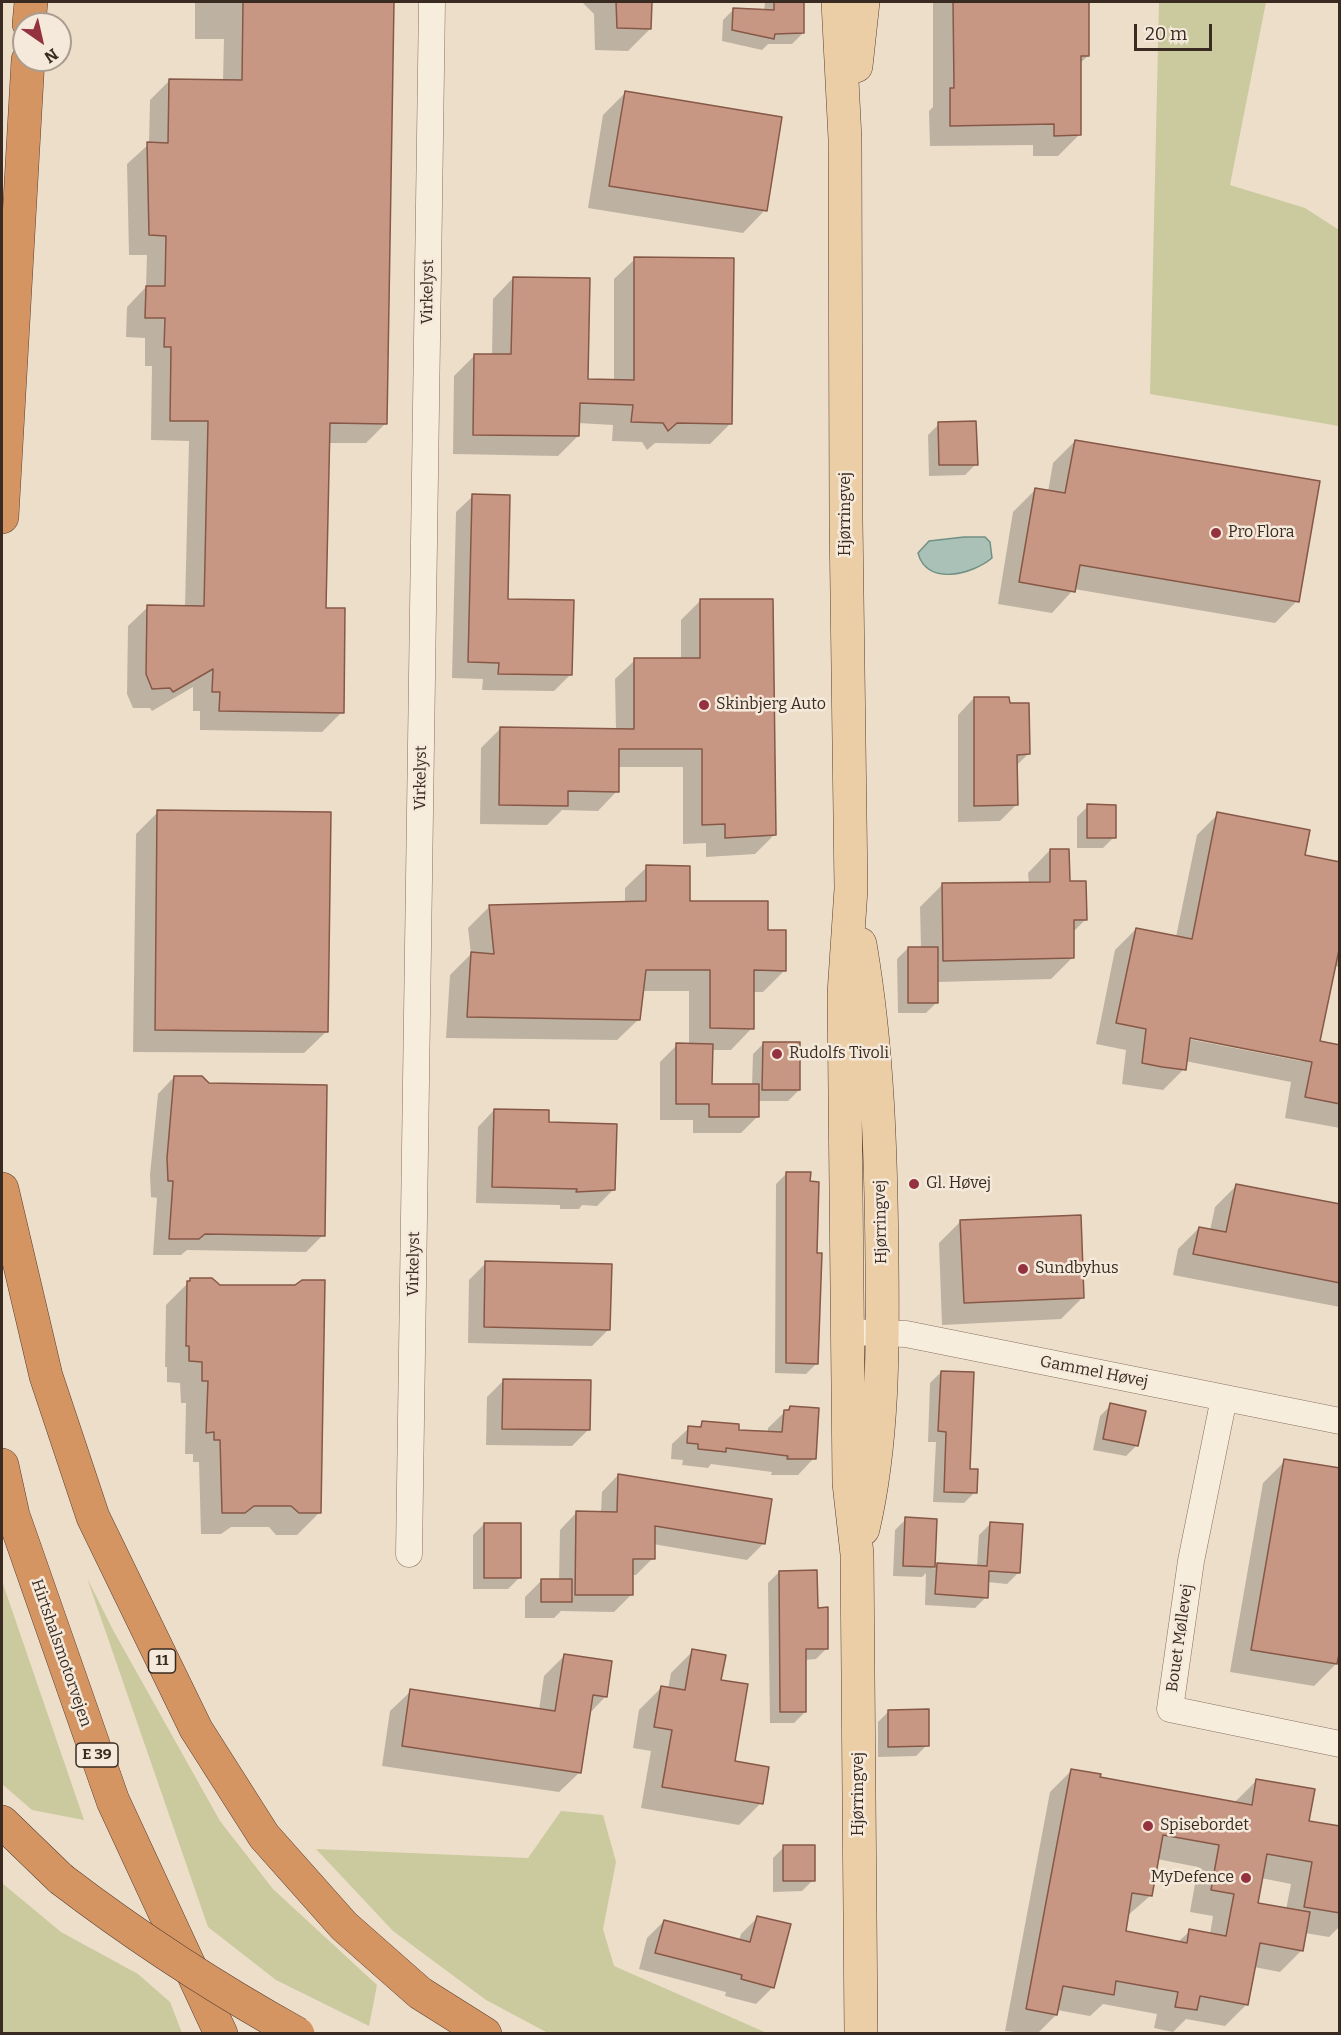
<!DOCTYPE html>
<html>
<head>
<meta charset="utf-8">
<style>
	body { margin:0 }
	#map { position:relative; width:1341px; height:2035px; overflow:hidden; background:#eddeca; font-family:Bitter,serif }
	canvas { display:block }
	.frame { position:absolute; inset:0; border:3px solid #3a2b22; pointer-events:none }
	.north { position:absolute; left:12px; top:12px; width:60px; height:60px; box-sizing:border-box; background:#f4e9da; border:2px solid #aa9d90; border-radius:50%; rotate:146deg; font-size:16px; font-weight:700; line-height:24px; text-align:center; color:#3a2b22 }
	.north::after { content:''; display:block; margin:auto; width:21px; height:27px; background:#94333f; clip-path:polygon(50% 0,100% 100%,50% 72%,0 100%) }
	.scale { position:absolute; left:1134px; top:24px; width:78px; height:27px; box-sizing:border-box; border:3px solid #3a2b22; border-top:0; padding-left:8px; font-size:18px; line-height:21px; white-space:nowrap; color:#3a2b22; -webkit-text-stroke:4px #f4e9da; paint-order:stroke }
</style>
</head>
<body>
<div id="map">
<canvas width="1341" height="2035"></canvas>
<div class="frame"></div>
<div class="north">N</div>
<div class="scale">20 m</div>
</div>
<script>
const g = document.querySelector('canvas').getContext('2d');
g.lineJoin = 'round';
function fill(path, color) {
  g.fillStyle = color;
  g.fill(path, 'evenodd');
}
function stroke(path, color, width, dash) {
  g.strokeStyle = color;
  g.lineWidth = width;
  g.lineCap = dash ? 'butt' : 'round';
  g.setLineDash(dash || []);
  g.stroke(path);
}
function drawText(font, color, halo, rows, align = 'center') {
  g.font = font + ' Bitter,serif';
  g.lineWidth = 5;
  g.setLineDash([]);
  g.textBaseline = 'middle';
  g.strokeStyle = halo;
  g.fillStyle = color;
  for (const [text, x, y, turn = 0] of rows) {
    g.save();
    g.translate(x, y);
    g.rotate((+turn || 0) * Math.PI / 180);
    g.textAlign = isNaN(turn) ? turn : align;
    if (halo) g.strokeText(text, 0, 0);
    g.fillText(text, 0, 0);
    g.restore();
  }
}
fill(new Path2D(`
	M1159,2H1266L1230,185L1305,208L1339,230V426L1150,394Z
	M87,1578L113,1630L220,1821L273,1889L377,1985L369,2026L276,1980L208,1927Z
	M2,1581L84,1820L32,1810L2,1784Z
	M561,1811L603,1815L616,1862L603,1929L614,1966L767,2033H548L486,2000L393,1931L316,1849L528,1858Z
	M2,1883L61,1932L138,1974L170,2002L182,2033H2Z`), '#caca9e');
const water = new Path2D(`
	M964,537H985L990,542L992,558C973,574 927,587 918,553L929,541Z`);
fill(water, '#aac1b8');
stroke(water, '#719084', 1.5);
fill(new Path2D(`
	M195,2H392L386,423L366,443H328L324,609L342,712L322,732L200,730V711H193V687L152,711L150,708H133L127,694L128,626L148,607H185L189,441L151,440L152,366H145V338L126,337L127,307L146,287L147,255H129L127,164L149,144L150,100L170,80L223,81L224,39H195Z
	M582,2H650V29L628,51L595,50L594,14Z
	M765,2H803V33L792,44H768L762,50L722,41L723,20L734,9L764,11Z
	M933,2H1087L1088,56L1079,64L1080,134L1058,156H1033V145L930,146L929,111L933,107Z
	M625,93L765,210L743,233L588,208L603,115Z
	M635,259L730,424L710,444L655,443L647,450L642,442L612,441L613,425L578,423V436L558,456L453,454L454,376L475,355L492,356L493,299L513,278L587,380L614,381V279Z
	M939,424L976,464L965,475L929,476L928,435Z
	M1075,441L1297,601L1275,623L1074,589L1052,613L998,604L1013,512L1035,490L1048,492L1053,463Z
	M473,496L506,601L571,674L554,691L482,690L483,679L452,678L456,512Z
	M700,601L774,835L755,854L706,857V843L683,844V767H618L617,791L598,811L562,810L547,825L480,824L481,748L501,728L616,730L615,679L635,660H681V620Z
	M974,698L1028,754L1016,766V805L1000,821L958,822V715Z
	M1088,806L1114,837L1103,848H1077V817Z
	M158,812L327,1031L304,1053L133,1052L136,834Z
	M1218,814L1303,856L1340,863V967L1334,966L1319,1042L1340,1047V1128L1285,1118L1291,1082L1185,1061L1184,1069L1163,1090L1122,1084L1126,1050L1096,1044L1115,950L1136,929L1176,937L1197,835ZM1183,1035L1301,1058V1061L1183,1038Z
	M1050,850L1085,920L1073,932V957L1051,979L937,982V1002L926,1013H898L897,959L908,948H921L920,907L942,885L1029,884L1028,873Z
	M647,867L688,902L767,932L785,970L763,992H752V1028L731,1050H711V1085L752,1086L753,1054L764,1043L799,1090L788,1101H758V1116L741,1133H693V1120H660V1062L677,1045H689V991H642L639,1019L617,1040L446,1038L450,975L471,954L468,928L490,906L625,903V888Z
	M174,1077L323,1235L306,1252L187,1250L181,1255H153L157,1198L151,1197L150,1175L158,1094Z
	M494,1110L547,1124L614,1189L597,1206L582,1205L579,1209H560V1205L476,1203L478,1127Z
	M787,1173L817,1363L806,1374L775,1373L776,1184Z
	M1236,1186L1340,1206V1307L1173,1275L1178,1249L1199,1228L1210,1231L1215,1207Z
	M961,1221L1083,1297L1061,1319L942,1325L939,1243Z
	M486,1263L609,1329L592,1346L468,1343L469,1280Z
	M191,1280L319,1513L297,1535H276L269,1527H231L221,1534H201L199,1462H193V1454H185L186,1403H181L180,1383L167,1382V1367H165L166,1305Z
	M941,1372L975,1492L964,1503L933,1502L936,1442H928L930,1383Z
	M504,1380L589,1429L572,1446L486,1445L487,1397Z
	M1111,1405L1137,1445L1126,1456L1093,1450L1100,1416Z
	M790,1407L814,1458L798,1475H771L772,1472L711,1464L708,1468L682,1465L683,1460L671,1459L672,1444L689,1428H697L703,1423L737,1431L768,1433V1428Z
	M1285,1461L1336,1664L1314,1686L1230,1672L1263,1483Z
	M618,1475L764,1543L747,1560L653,1544V1558L636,1575H631V1595L614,1612L561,1611L554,1618H525V1597L541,1581H559L560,1530L576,1513H601L602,1492Z
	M906,1519L935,1520L933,1569L937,1565L977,1567L979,1535L990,1524L1018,1573L1007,1584L987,1582L986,1597L975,1608L925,1605L926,1573L922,1577L893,1576L895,1530Z
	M484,1524L519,1578L508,1589H473V1535Z
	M779,1572L816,1609L827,1648L816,1659L804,1660L805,1712L794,1723H770L768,1583Z
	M693,1651L720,1681L733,1762L761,1803L739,1825L641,1808L651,1751L633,1748L639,1710L661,1688L668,1689L671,1673Z
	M564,1656L605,1697L589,1714L580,1772L559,1792L382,1766L390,1711L411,1691L539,1710L544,1676Z
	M889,1711L927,1745L916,1756L878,1757V1722Z
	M1072,1770L1098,1779L1234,1803L1257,1780L1307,1822L1340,1828V1926L1329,1937L1305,1933L1302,1950L1280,1972L1254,1967L1247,2004L1225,2026L1186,2019L1173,2032L1154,2028L1157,2014L1103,2004L1090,2016L1057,2010L1056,2015L1037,2034L1005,2031L1050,1792ZM1157,1859L1198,1867L1190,1912L1213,1916L1210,1934L1190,1931L1178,1942L1124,1933L1126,1917L1150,1896ZM1261,1878L1291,1884L1286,1910L1256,1904Z
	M784,1847L813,1880L802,1891L773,1892V1858Z
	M758,1917L773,1987L756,2004L725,1996L726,1992L639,1969L647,1938L664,1921L739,1941L741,1934Z`), '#0003');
const building = new Path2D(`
	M243,2H394L387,424L330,423L326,608H345L344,713L219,711L220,692H212L213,669L173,692L170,688L152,689L146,674L147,605L204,606L208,421H170L171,347H164L165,318H145L146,286H165L166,236L149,235L147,142L168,143L169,79L242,80Z
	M616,2H652L651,29L617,28Z
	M774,2H804V33L775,34L774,39L732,30L733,8L774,10Z
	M953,2H1089V56H1081V135L1054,136V124L950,126V88H954Z
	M625,91L782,117L767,211L609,186Z
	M634,257L734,258L732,424L677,423L668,431L663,423L631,422L633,405L580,403L579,436L473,435L474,354H511L513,277L590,278L588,379L634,380Z
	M976,421L978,465H939L938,422Z
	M1075,440L1320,481L1299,602L1080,565L1075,592L1019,582L1035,488L1065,493Z
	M472,494L510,495L508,599L574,600L572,675L498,674L499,663L468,662Z
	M700,599H773L776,835L725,838V824L702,825V749H619V792L568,791V806L499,805L500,727L634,729V658H700Z
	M974,697H1009L1010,703H1029L1030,754L1017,755L1018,805L974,806Z
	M1087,804L1116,805V838H1087Z
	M157,810L331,812L328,1032L155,1030Z
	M1217,812L1310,830L1305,855L1340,862V945L1320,1041L1340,1045V1104L1305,1097L1312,1062L1190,1038L1186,1070L1162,1067L1142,1063L1146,1029L1116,1023L1136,928L1192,939Z
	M1050,849H1069L1070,881H1086L1087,920H1074V958L943,961L942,883L1050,882Z
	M646,865L690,866V901H768V930H786V971L754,970V1029L710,1028V970H646L640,1020L467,1017L471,952L494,954L489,905L646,901Z
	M908,947H938V1003H908Z
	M763,1042H800V1090H762Z
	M676,1043L713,1044L712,1084H759V1117H709V1104H676Z
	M174,1076H202L209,1083L327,1085L325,1236L205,1234L199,1239H169L173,1181H168L167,1158Z
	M494,1109L549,1110V1122L617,1124L615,1190L576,1192L577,1189L492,1187Z
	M786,1172H811L810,1181L819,1182L817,1253H822L818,1364L786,1363Z
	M1236,1184L1340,1204V1283L1193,1254L1199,1227L1226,1232Z
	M1081,1215L1084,1298L964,1303L960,1220Z
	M485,1261L612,1264L610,1330L484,1327Z
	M190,1278H212L220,1285H295L302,1280H325L321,1513H299L291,1506H254L245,1513H222L220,1440H214V1432L206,1433L208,1381H202V1362L189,1361V1346H186L187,1281H190Z
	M941,1371L974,1372L970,1469H978L977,1493L944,1492L946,1432L938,1431Z
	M503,1379L591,1380L590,1430L502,1429Z
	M1110,1403L1146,1411L1138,1446L1103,1439Z
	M790,1406L819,1408L816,1459H787L788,1456L726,1448V1452L698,1449V1444L687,1443L688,1426L701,1427L702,1421L739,1424V1430L782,1432L784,1410H789Z
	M1284,1459L1340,1468V1650L1337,1664L1251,1650Z
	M618,1474L772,1499L765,1544L655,1526V1559H633V1595H575L576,1511L617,1512Z
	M905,1517L937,1519L935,1567L903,1566Z
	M990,1522L1023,1524L1020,1573L989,1571L988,1598L935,1594L937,1563L987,1566Z
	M484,1523H521V1578H484Z
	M817,1570L818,1608L828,1607V1649H806V1712H780L779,1571Z
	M541,1579H572V1602H541Z
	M692,1649L726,1655L721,1680L748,1684L735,1761L769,1767L763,1804L662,1787L672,1730L654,1727L661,1686L685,1690Z
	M564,1654L612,1661L607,1697L593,1695L581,1773L402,1746L410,1689L555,1711Z
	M929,1709V1746L888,1747V1710Z
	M1071,1769L1101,1774L1100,1777L1252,1805L1256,1779L1315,1789L1309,1821L1340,1826V1913L1304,1907L1312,1862L1267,1854L1258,1903L1310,1912L1303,1951L1260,1943L1248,2005L1200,1996L1197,2010L1175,2007L1178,1992L1116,1981L1114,1995L1063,1986L1057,2015L1026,2009ZM1163,1835L1219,1845L1211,1890L1234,1894L1226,1936L1189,1929L1187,1943L1126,1931L1132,1893L1152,1896Z
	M783,1845H815V1881H783Z
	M757,1916L791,1924L774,1988L741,1979L742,1975L655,1953L664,1920L750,1942Z`);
fill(building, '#c89783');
stroke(building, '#865847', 1.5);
const minor = new Path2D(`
	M847,1332L906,1334L1340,1421
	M1224,1398L1191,1561L1170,1709L1340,1744
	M409,1554L432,2`);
const major = new Path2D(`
	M838,2L845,139L846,520L851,889L844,994L849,1483L857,1554L861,2034
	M856,66L863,2
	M860,944C878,1049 881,1155 882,1262C883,1350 883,1443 863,1529`);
const highway = new Path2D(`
	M29,24L31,2
	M2,517L28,60
	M2,1189L46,1376L93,1517L196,1729L264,1836L344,1926L420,1993L485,2034
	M2,1465L13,1515L113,1801L221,2034
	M2,1822L61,1879`);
stroke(minor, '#88705f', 27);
stroke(major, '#573f33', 34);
stroke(highway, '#573f33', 34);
stroke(minor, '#f7eddd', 26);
stroke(major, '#eccea6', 33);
stroke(highway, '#d59562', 33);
const highwayBridge = new Path2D(`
	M61,1879C137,1937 215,1988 298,2034`);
stroke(highwayBridge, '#573f33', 34, []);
stroke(highwayBridge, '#d59562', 33);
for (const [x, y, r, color] of [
	[1216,533,6,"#94333f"],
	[704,705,6,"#94333f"],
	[777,1054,6,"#94333f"],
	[914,1184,6,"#94333f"],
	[1023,1269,6,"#94333f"],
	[1148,1826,6,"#94333f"],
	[1246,1878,6,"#94333f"]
]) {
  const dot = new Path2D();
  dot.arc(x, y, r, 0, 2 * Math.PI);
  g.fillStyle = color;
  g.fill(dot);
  stroke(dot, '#f4e9da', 2);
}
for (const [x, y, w] of [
	[162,1661,27],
	[97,1755,42]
]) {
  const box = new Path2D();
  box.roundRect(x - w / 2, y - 12, w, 24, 4.5);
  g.fillStyle = '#f4e9da';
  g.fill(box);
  stroke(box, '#3a2b22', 1.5);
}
drawText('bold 15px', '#3a2b22', null, [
	["11",162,1661],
	["E 39",97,1755]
]);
drawText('16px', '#3a2b22', '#f4e9da', [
	["Virkelyst",428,292,-89],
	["Hjørringvej",846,514,-90],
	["Virkelyst",421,778,-89],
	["Hjørringvej",881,1222,-91],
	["Virkelyst",414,1264,-89],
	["Gammel Høvej",1094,1372,11],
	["Bouet Møllevej",1180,1638,-82],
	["Hirtshalsmotorvejen",61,1653,71],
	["Hjørringvej",859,1794,-90]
]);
drawText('16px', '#3a2b22', '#f4e9da', [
	["Pro Flora",1228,533],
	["Skinbjerg Auto",716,705],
	["Rudolfs Tivoli",789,1054],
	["Gl. Høvej",926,1184],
	["Sundbyhus",1035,1269],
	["Spisebordet",1160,1826],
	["MyDefence",1234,1878,"right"]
], 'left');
</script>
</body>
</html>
